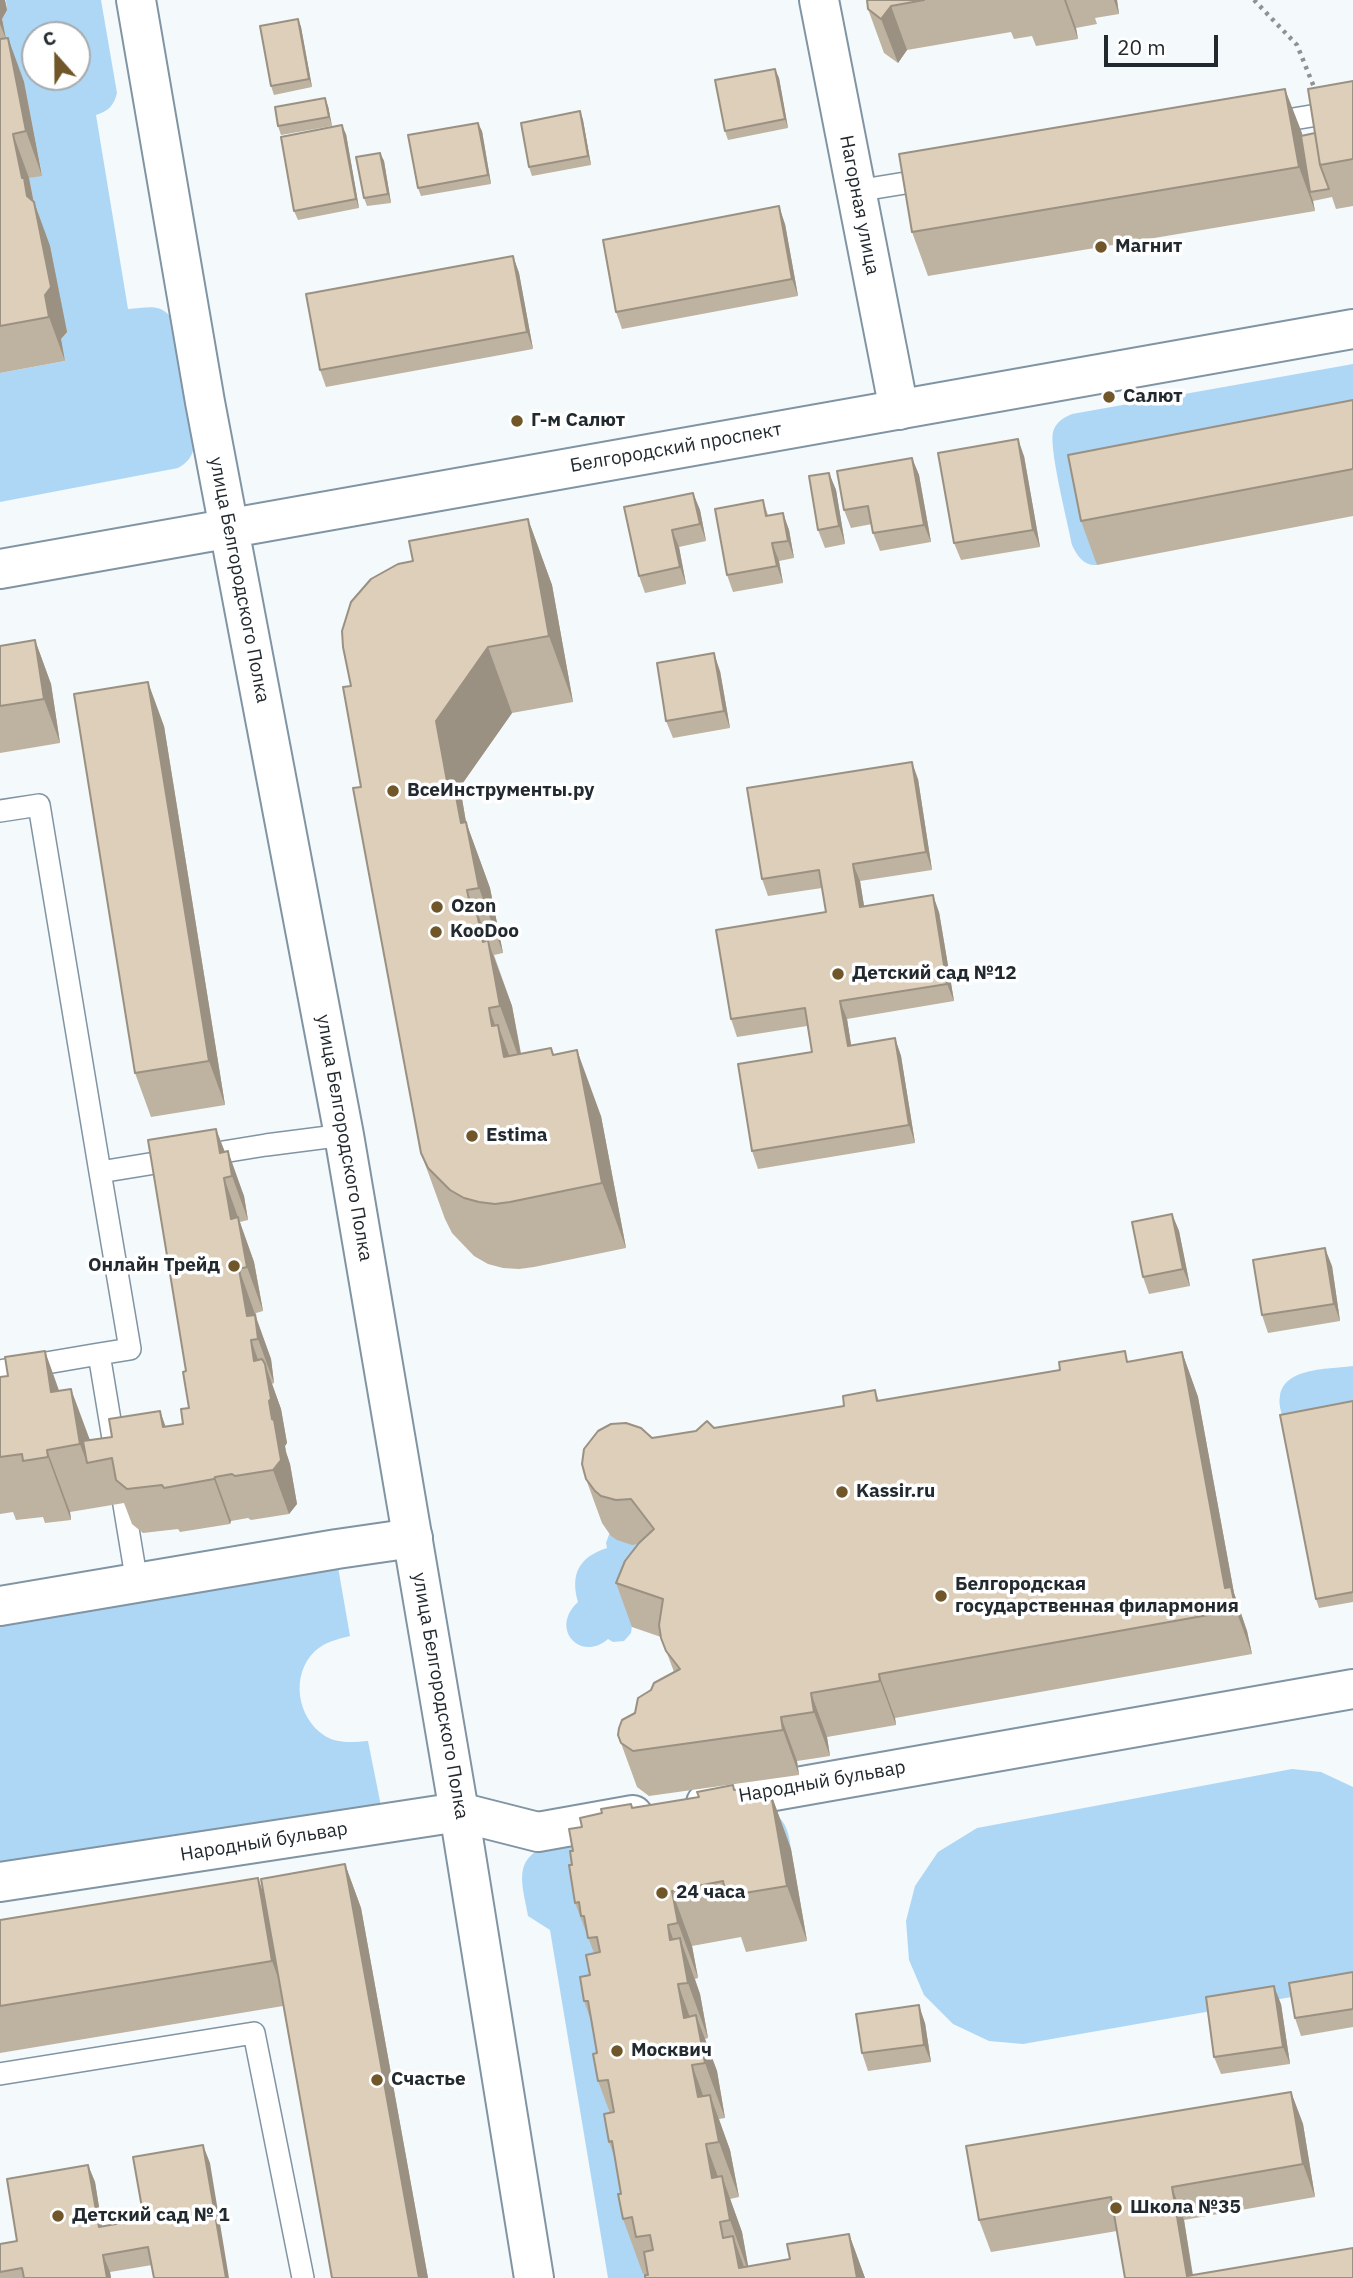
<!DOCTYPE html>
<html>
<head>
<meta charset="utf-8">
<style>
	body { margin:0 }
	#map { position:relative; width:1353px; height:2278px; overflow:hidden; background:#f4f9fc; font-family:"IBM Plex Sans",sans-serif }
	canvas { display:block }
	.north { position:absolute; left:21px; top:21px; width:70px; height:70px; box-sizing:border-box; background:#fff; border:2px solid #a7aaac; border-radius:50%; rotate:339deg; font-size:19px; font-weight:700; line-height:28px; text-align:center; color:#222a30 }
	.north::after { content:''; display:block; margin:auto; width:24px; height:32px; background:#705628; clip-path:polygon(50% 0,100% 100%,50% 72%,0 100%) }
	.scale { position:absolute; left:1104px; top:35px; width:114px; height:32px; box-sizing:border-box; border:4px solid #222a30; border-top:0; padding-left:9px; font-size:21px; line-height:24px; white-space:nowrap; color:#222a30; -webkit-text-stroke:5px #fff; paint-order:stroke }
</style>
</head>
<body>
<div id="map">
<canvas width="1353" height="2278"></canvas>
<div class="north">С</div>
<div class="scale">20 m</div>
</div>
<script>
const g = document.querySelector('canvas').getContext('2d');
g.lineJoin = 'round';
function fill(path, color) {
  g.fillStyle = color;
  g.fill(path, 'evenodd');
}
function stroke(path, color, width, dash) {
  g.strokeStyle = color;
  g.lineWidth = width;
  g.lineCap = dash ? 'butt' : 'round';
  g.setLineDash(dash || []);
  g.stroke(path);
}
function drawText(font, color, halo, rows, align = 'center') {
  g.font = font + ' "IBM Plex Sans",sans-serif';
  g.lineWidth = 7;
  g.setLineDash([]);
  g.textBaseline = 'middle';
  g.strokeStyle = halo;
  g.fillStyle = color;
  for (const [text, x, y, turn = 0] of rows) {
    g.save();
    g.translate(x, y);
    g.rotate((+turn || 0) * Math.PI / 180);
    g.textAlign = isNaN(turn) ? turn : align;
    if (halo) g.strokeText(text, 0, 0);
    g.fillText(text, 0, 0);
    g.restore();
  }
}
fill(new Path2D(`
	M6,0H101L117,93C114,106 108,111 96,115L128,309C147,308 161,302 173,320L194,448C191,458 187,463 178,468L0,502V373L65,361L61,339L67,332L38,223L29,178L42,175L24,83L6,39L2,19L7,10ZM35,35H77V77H35Z
	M1353,364V448L1084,499L1097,565C1084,566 1077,556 1072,545C1068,523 1049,450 1053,432C1056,422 1063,418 1072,414Z
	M1353,1366V1410L1284,1423C1282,1415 1278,1404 1280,1396C1284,1367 1331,1369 1353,1366Z
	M610,1532H644L631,1633L624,1641L613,1642L608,1639C580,1663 549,1628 578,1602C570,1574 579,1557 607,1548L606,1543Z
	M338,1567L350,1636C338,1639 325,1642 315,1651C290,1675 297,1718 325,1736C338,1744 354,1742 368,1741L384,1821L0,1880V1623Z
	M1292,1769L1321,1772L1353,1787V1977L1320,1992L1023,2044L989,2041L953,2024L924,1995L909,1960L906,1921L915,1886L938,1852L977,1828Z
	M778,1816C788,1826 789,1836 791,1849L652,1864L633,2196L642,2249L643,2274H653V2278H608L550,1930L528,1916C524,1890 512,1862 541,1849Z`), '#aed7f6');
const lane = new Path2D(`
	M1269,123L1353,109
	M856,191L930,179
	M0,811L39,805L100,1172L266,1145L344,1135
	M99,1354L130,1349L100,1172
	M0,1371L99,1354L137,1583
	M0,2074L254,2033L303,2278`);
const street = new Path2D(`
	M819,0L899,410
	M0,1606L337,1549L413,1538
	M706,1803L1353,1689
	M0,1882L459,1812L538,1832L633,1815`);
const secondary = new Path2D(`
	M136,0L205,402L344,1135L459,1812L534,2278
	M0,569L1353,329`);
stroke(lane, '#8094a3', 24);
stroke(street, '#8094a3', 42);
stroke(secondary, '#8094a3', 42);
stroke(new Path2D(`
	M1254,0L1297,45L1314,87`), '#8c9397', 4.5, [3.5, 5]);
stroke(lane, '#fff', 21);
stroke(street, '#fff', 38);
stroke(secondary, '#fff', 38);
fill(new Path2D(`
	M0,0H5L7,10L2,19L6,38H8L24,82L42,176L29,178L34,202L50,246L67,332L61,339L65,361L0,373Z
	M867,0H1117L1119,14L1095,18L1097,24L1076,28L1078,39L1036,46L1032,36L1014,39L1011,32L907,50L898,63L884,53L868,9Z
	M298,19L301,27L312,87L274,95L271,86Z
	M775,69L779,78L788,128L728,140L725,131Z
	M1353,81V206L1336,209L1332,197L1313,201L1315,211L928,276L912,232L1302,133V135L1315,133Z
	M328,106L332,126L281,135L278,126Z
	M580,111L583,120L591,165L532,176L529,167Z
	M482,131L491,184L421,196L418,188Z
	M346,134L359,208L298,220L294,211Z
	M380,153L384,161L391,203L367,206L364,198Z
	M785,224L798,296L622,329L616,312Z
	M513,256L519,273L533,349L326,387L320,370Z
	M1353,400V516L1097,565L1081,521Z
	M1024,456L1040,547L961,560L954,543Z
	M912,458L919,475L931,542L880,551L873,533L872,524L851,528L844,510Z
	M829,473L836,490L845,544L825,548L818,530Z
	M693,493L700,510L706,541L679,547L686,584L645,593L639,576Z
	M763,500L768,515L783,513L789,530L794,558L779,561L783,583L733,592L727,575Z
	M528,519L552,585L573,702L512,713L460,787L466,822L490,888L503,953L494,955L512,1006L521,1053L554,1055L601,1116L626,1248L534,1267L519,1269L503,1268L488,1264L474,1256L452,1233L445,1219L421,1153L361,787L351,686L413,561Z
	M35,640L51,684L60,743L0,753V646Z
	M720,671L730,728L673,738L666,721Z
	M164,726L225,1105L151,1117L135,1073Z
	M918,779L932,870L860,881L864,906L939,912L954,1001L847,1019L851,1045L895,1038L901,1056L915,1143L758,1169L752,1151L812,1052L807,1026L737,1037L731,1019L826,912L822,888L768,896L762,879Z
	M216,1129L225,1152L244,1196L248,1220L240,1222L254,1262L263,1311L256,1313L257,1321L271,1359L274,1383L272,1384L281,1409L287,1443L285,1446L286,1452L290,1464L297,1504L289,1514L251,1520L248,1518L231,1521L230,1524L180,1532L178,1529L143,1533L132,1524L124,1503L70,1512L71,1520L45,1523L43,1517L16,1520L13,1512L0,1514V1377L59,1391L90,1440L112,1437L160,1411L165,1427L183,1424L189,1408L186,1371Z
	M1172,1214L1179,1231L1190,1286L1149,1294L1143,1277Z
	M1332,1266L1340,1321L1268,1333L1262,1315Z
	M1182,1352L1198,1397L1234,1593L1247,1631L1252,1654L895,1718L896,1725L827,1737L830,1756L797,1761L799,1775L649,1796L637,1787L618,1735L651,1690L674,1672L661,1637L632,1627L616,1583L638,1544L632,1545L617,1540L611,1536L602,1523L586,1479L652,1438L844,1406L875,1390L879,1401L1129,1362Z
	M1353,1401V1602L1319,1608L1316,1599Z
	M733,1785L735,1790L756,1787L760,1796L771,1794L791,1849L807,1941L746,1952L741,1937L692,1946L698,1978L695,1979L700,1994L708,2038L705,2039L717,2071L725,2118L719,2119L730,2150L739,2197L730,2199L742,2232L748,2267L790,2259L849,2234L865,2278H645L648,2274H643L623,2219L621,2194L616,2161L609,2142L610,2113L598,2081L597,2053L591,2021L584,2001L594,1953L575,1903L572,1865L573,1851L582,1827L602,1813L699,1797Z
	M345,1864L361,1908L428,2278H332L283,2006L0,2053V1920L262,1889Z
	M1353,1972V2027L1301,2036L1295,2018Z
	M1281,2004L1290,2064L1221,2074L1214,2057Z
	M925,2023L931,2062L868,2071L862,2053Z
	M1291,2092L1303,2124L1315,2197L1184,2220L1193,2275L1353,2278H1125L1117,2231L991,2252L979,2220Z
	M210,2163L152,2265L110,2272L111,2278H0V2244L17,2241L88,2165L95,2182L102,2226L144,2219Z`), '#beb2a0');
fill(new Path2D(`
	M0,0H5L7,10L2,19L6,39L0,24Z
	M1064,0H1066L1076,28L1078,39Z
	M1114,0H1117L1119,14Z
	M891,6L907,50L898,63L881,19Z
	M298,19L301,27L312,87L309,79Z
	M8,38L24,82L42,176L26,131Z
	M775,69L779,78L788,128L785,119Z
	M1285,89L1302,133L1311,191L1310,192L1313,201L1315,211L1299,167Z
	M325,98L328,106L332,126L329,117Z
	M580,111L583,120L591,165L588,156Z
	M478,123L482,131L491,184L488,175Z
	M342,125L346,134L359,208L356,199Z
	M13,134L29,178L35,210L34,202L50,246L67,332L61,339L65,361L49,317L27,196L22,178Z
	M380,153L384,161L391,203L388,194Z
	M779,206L785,224L798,296L792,279Z
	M513,256L519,273L533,349L527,332Z
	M1018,439L1024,456L1040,547L1033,530Z
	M912,458L919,475L931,542L924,525Z
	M829,473L836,490L845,544L839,526Z
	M693,493L700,510L706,541L700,524Z
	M783,513L789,530L794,558L788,541Z
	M528,519L552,585L573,702L549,636Z
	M672,530L679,547L686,584L680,567Z
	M772,543L779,561L783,583L777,566Z
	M35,640L51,684L60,743L44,699Z
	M488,647L512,713L460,787L466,822L490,888L503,953L479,888L449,792L436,721Z
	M714,653L720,671L730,728L724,711Z
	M148,682L164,726L225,1105L209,1061Z
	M912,762L918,779L932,870L926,852Z
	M853,864L860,881L867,924L860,907Z
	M467,890L479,923L476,909L512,1006L524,1072L500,1006L471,910Z
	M933,895L939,912L954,1001L947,984Z
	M840,1001L847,1019L854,1063L848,1046Z
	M489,1008L501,1042L498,1025L522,1091L528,1122L492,1026Z
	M895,1038L901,1056L915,1143L909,1125Z
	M577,1050L601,1116L626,1248L602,1183Z
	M216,1129L230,1166L228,1151L244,1196L248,1220L232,1176L220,1153Z
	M224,1178L254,1262L263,1311L247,1267L231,1219Z
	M1172,1214L1179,1231L1190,1286L1183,1269Z
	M1325,1248L1332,1266L1340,1321L1334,1304Z
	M239,1269L271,1359L274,1383L258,1339L247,1316Z
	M251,1340L267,1385L265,1364L281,1409L287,1443L285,1446L286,1452L290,1464L297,1504L289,1514L273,1470L272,1419L254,1361Z
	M45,1351L67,1413L51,1392Z
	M1182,1352L1198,1397L1234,1593L1247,1631L1252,1654L1236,1610L1225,1588Z
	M71,1389L94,1451L87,1463L80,1444Z
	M160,1411L176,1455L163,1427Z
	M47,1450L70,1512L71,1520L48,1457Z
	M215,1477L231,1521L230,1524L214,1479Z
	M879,1674L895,1718L896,1725L880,1681Z
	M811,1693L827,1737L830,1756L814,1712Z
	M781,1717L797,1761L799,1775L783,1730Z
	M771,1794L791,1849L807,1941L787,1886Z
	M345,1864L361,1908L428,2278H419Z
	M258,1878L274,1922L288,2005L272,1961Z
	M672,1891L692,1946L698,1978L678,1923Z
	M668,1925L687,1977L680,1938L700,1994L708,2038L688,1983L670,1940Z
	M678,1984L698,2040L684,2018Z
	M1274,1986L1281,2004L1290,2064L1283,2047Z
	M919,2005L925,2023L931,2062L924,2045Z
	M696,2015L717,2071L725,2118L705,2063Z
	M692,2065L712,2120L698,2097Z
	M1291,2092L1303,2124L1315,2197L1303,2164Z
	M710,2095L730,2150L739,2197L719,2142Z
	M706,2144L725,2196L722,2176L742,2232L750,2276L730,2220L712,2178Z
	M203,2145L210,2163L229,2278H226Z
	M88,2165L95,2182L105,2244L99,2227Z
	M1172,2187L1184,2220L1193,2278H1187Z
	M849,2234L865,2278H857Z
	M733,2236L748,2278L739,2268Z
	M103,2255L110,2272L111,2278H107Z`), '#9b9182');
const building = new Path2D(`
	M867,0H924L891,6L881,19L868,9Z
	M298,19L309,79L271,86L260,26Z
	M8,38L26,131L13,134L22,178H24L27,196L34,202L51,287L45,295L49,317L0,326V39Z
	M775,69L785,119L725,131L715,80Z
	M1353,81V159L1320,165L1308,89Z
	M1285,89L1299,167L912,232L899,154Z
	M325,98L329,117L278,126L275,107Z
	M580,111L588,156L529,167L521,123Z
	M478,123L488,175L418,188L408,135Z
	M342,125L356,199L294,211L281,137Z
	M1315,133L1320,165L1329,189L1310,192L1301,136Z
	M380,153L388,194L364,198L356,157Z
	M779,206L792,279L616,312L603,240Z
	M513,256L527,332L320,370L306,294Z
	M1353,400V469L1081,521L1068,455Z
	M1018,439L1033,530L954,543L938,453Z
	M912,458L924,525L873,533L868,506L844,510L837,471Z
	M829,473L839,526L818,530L809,476Z
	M693,493L700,524L672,530L680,567L639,576L624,507Z
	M763,500L766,516L783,513L788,541L772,543L777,566L727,575L715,509Z
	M528,519L549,636L488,647L436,721L449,792L455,791L461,823L466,822L479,888L467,890L471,910L476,909L483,942L488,940L500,1006L489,1008L492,1026L498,1025L504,1057L551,1048L553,1055L577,1050L602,1183L510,1202L495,1204L479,1202L464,1198L450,1190L428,1168L421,1153L353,788L361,787L343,687L351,686L343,647L342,631L351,602L371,579L398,564L413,561L409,541Z
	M35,640L44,699L0,706V646Z
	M714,653L724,711L666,721L657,663Z
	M148,682L209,1061L135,1073L74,694Z
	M912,762L926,852L853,864L860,907L933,895L947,984L840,1001L848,1046L895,1038L909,1125L752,1151L738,1064L812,1052L805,1008L731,1019L716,930L826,912L819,870L762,879L747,788Z
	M216,1129L220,1153L228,1151L232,1176L224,1178L231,1219L238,1217L247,1267L239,1269L247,1316L255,1315L258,1339L251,1340L254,1361L262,1359L265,1364L271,1399L269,1401L272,1419L274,1420L281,1460L273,1470L235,1476L232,1474L215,1477L214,1479L164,1488L162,1485L127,1489L116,1480L112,1458L87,1463L83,1441L112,1437L109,1419L160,1411L163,1427L183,1424L181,1409L189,1408L183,1372L186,1371L148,1140Z
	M1172,1214L1183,1269L1143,1277L1132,1222Z
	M1325,1248L1334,1304L1262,1315L1253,1260Z
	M45,1351L51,1392L71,1389L80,1444L47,1450L48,1457L23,1461L22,1454L0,1457V1377L8,1376L5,1357Z
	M1125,1351L1127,1362L1182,1352L1225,1588L1231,1587L1236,1610L879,1674L880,1681L811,1693L814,1712L781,1717L783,1730L633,1751L621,1743L618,1735L619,1728L622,1720L635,1713L638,1698L651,1690L654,1683L680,1669L666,1651L661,1638L659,1625L663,1599L616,1583L625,1561L639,1543L654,1529L631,1499L616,1500L601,1496L595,1491L586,1479L582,1464L584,1449L598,1431L611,1424L626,1423L641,1428L652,1438L696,1431L707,1421L714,1428L844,1406L843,1396L875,1390L877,1401L1060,1370L1059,1362Z
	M1353,1401V1592L1316,1599L1280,1415Z
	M733,1785L734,1790L756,1787L758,1796L771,1794L787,1886L726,1896L723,1881L672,1891L678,1923L668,1925L670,1940L680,1938L688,1983L678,1984L684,2018L696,2015L705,2063L692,2065L698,2097L710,2095L719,2142L706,2144L712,2178L722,2176L730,2220L720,2222L723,2238L733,2236L739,2268L790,2259L787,2244L849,2234L857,2278H645V2275H648L644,2252L653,2250L650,2235L636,2237L632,2217L623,2219L618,2194H621L612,2141L609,2142L604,2114L614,2112L608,2080L598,2081L593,2054L597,2053L588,2001H584L580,1977L590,1975L586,1955L600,1952L597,1937L588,1938L584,1916H581L579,1902L575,1903L569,1865H572L570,1851H573L569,1829L582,1827L580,1818L602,1813L601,1809L631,1804L632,1808L699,1797L697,1792Z
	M345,1864L419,2278H332L261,1879Z
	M258,1878L272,1961L0,2006V1920Z
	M1353,1972V2009L1295,2018L1289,1983Z
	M1274,1986L1283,2047L1214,2057L1206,1997Z
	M919,2005L924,2045L862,2053L856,2014Z
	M1291,2092L1303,2164L1172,2187L1187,2276L1353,2248V2278H1125L1111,2197L979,2220L966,2146Z
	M203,2145L226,2278H154L148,2247L103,2255L107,2278H24L22,2268L0,2272V2244L17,2241L7,2179L88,2165L99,2227L144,2219L133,2157Z`);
fill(building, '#ddcfba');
stroke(building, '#9b9182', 2);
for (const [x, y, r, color] of [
	[1101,247,7,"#705628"],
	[1109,397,7,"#705628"],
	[517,421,7,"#705628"],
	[393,791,7,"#705628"],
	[437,907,7,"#705628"],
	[436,932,7,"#705628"],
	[838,974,7,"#705628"],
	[472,1136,7,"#705628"],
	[234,1266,7,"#705628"],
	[842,1492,7,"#705628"],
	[941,1596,7,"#705628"],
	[662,1893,7,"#705628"],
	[617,2051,7,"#705628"],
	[377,2080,7,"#705628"],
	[1116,2208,7,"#705628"],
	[58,2216,7,"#705628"]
]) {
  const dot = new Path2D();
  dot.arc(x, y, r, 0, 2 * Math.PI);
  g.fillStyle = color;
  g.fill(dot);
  stroke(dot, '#fff', 2.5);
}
drawText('19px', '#222a30', '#fff', [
	["Нагорная улица",859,205,79],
	["Белгородский проспект",676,448,-10],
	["улица Белгородского Полка",239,580,79],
	["улица Белгородского Полка",344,1138,80],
	["улица Белгородского Полка",440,1696,80],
	["Народный бульвар",822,1782,-10],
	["Народный бульвар",264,1842,-9]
]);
drawText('bold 19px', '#222a30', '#fff', [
	["Магнит",1115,247],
	["Салют",1123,397],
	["Г-м Салют",531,421],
	["ВсеИнструменты.ру",407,791],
	["Ozon",451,907],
	["KooDoo",450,932],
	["Детский сад №12",852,974],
	["Estima",486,1136],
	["Онлайн Трейд",220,1266,"right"],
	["Kassir.ru",856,1492],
	["Белгородская",955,1585],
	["государственная филармония",955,1607],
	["24 часа",676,1893],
	["Москвич",631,2051],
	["Счастье",391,2080],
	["Школа №35",1130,2208],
	["Детский сад № 1",72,2216]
], 'left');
</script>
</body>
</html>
